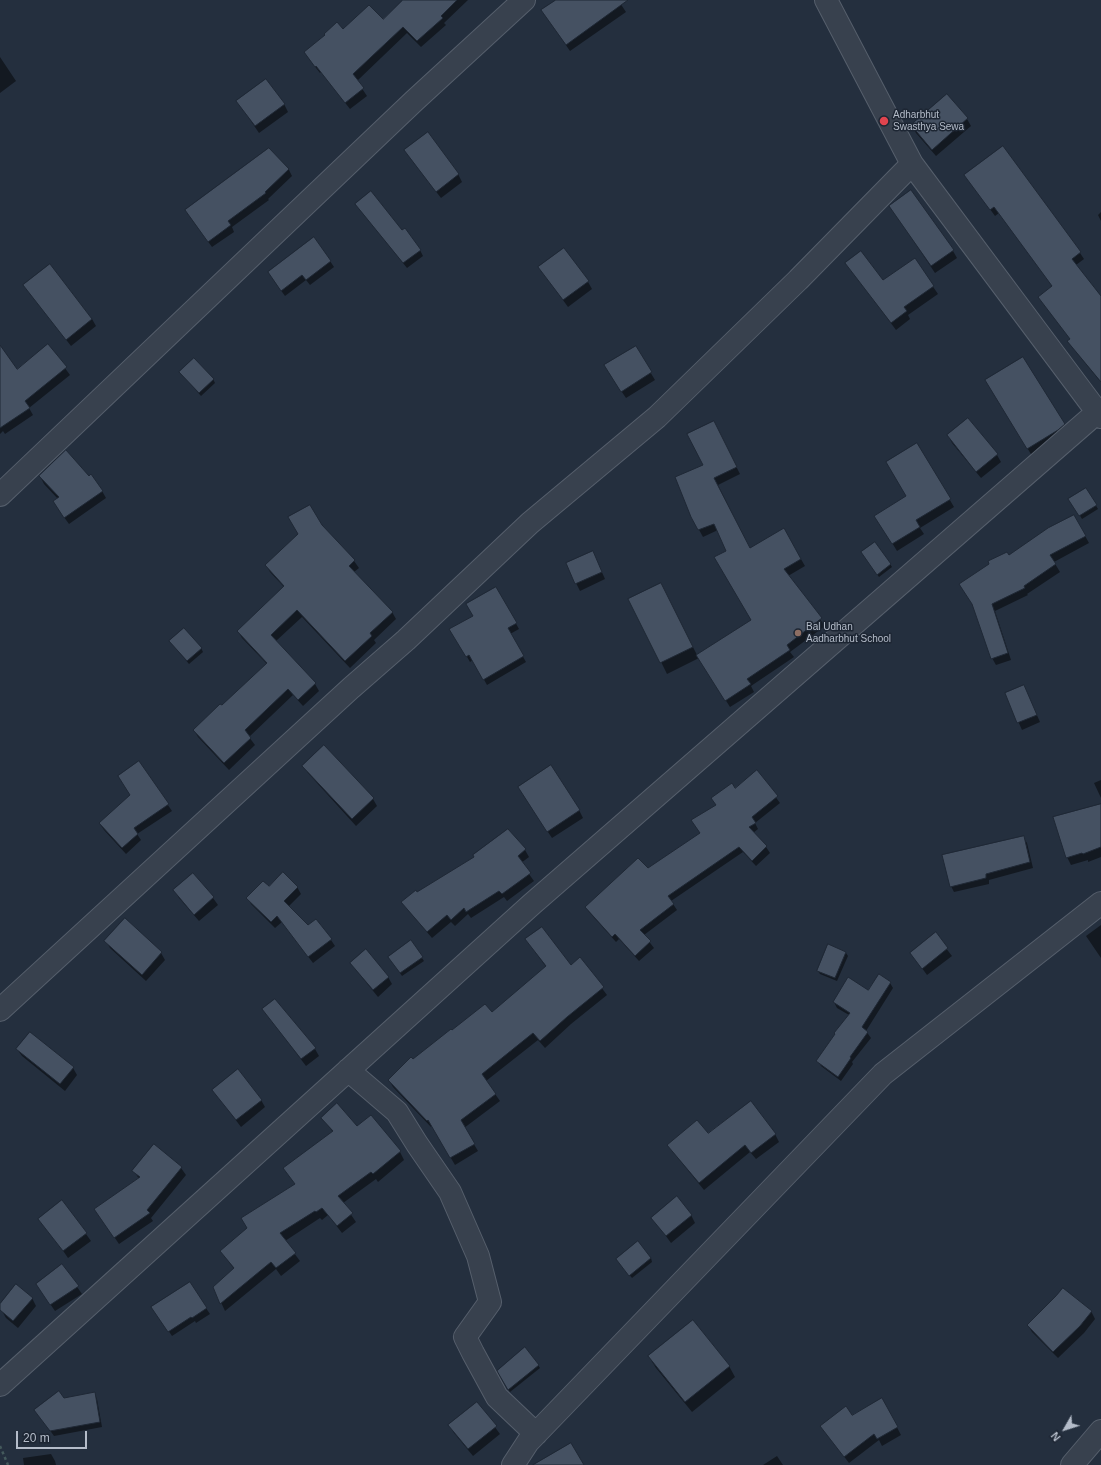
<!DOCTYPE html>
<html>
<head>
<meta charset="utf-8">
<style>
	body { margin:0 }
	#map { position:relative; width:1101px; height:1465px; overflow:hidden; background:#242f3e; font-family:Arial,sans-serif }
	canvas { display:block }
	.north { position:absolute; left:1045px; top:1409px; width:40px; height:40px; -webkit-text-stroke:3px #1d2633; paint-order:stroke; rotate:231deg; font-size:11px; font-weight:700; line-height:16px; text-align:center; color:#b4bcc9 }
	.north::after { content:''; display:block; margin:auto; width:14px; height:18px; background:#b4bcc9; clip-path:polygon(50% 0,100% 100%,50% 72%,0 100%) }
	.scale { position:absolute; left:16px; top:1431px; width:71px; height:18px; box-sizing:border-box; border:2px solid #b4bcc9; border-top:0; padding-left:5px; font-size:12px; line-height:14px; white-space:nowrap; color:#b4bcc9; -webkit-text-stroke:3px #1d2633; paint-order:stroke }
</style>
</head>
<body>
<div id="map">
<canvas width="1101" height="1465"></canvas>
<div class="north">N</div>
<div class="scale">20 m</div>
</div>
<script>
const g = document.querySelector('canvas').getContext('2d');
g.lineJoin = 'round';
function fill(path, color) {
  g.fillStyle = color;
  g.fill(path, 'evenodd');
}
function stroke(path, color, width, dash) {
  g.strokeStyle = color;
  g.lineWidth = width;
  g.lineCap = dash ? 'butt' : 'round';
  g.setLineDash(dash || []);
  g.stroke(path);
}
function drawText(font, color, halo, rows, align = 'center') {
  g.font = font + ' Arial,sans-serif';
  g.lineWidth = 3;
  g.setLineDash([]);
  g.textBaseline = 'middle';
  g.strokeStyle = halo;
  g.fillStyle = color;
  for (const [text, x, y, turn = 0] of rows) {
    g.save();
    g.translate(x, y);
    g.rotate((+turn || 0) * Math.PI / 180);
    g.textAlign = isNaN(turn) ? turn : align;
    if (halo) g.strokeText(text, 0, 0);
    g.fillText(text, 0, 0);
    g.restore();
  }
}
fill(new Path2D(`
	M404,0H468L444,23L446,25L421,47L407,33L357,81L367,96L350,109L321,72L320,73L309,59L305,53L343,31L383,20Z
	M558,0H618L626,12L570,51L547,18Z
	M0,57L16,81L0,93Z
	M284,104L288,112L259,133L242,108Z
	M967,119L971,126L936,156L916,133L912,126Z
	M1003,147L1080,253L1084,259L1076,265L1101,297V379L1099,380L1073,348L1069,341L1071,339L1039,297L1053,287L999,213L995,216L965,175Z
	M269,149L289,170L292,176L268,199L269,200L232,227L234,232L212,247L190,217Z
	M410,158L458,174L462,182L441,198Z
	M360,210L402,231L420,250L423,256L407,268Z
	M1101,212V221L1098,215Z
	M895,213L953,251L957,258L935,273Z
	M914,259L938,294L908,315L910,319L896,330L846,263L883,281Z
	M330,261L334,267L310,285L306,280L285,296L272,278Z
	M539,267L588,282L592,289L568,307Z
	M29,292L92,319L96,326L71,346Z
	M48,345L70,375L29,408L33,415L5,434L3,431L0,434V357L17,371Z
	M635,347L655,380L626,398L609,373Z
	M180,372L213,379L215,383L201,396Z
	M992,391L1064,425L1070,436L1034,459Z
	M717,429L740,474L718,485L750,549L784,530L805,566L788,576L825,626L790,652L794,657L751,686L754,692L730,707L699,658L667,674L630,599L661,584L697,655L752,620L728,552L718,530L703,537L692,517L705,466Z
	M948,435L997,455L1001,462L981,478L952,443Z
	M917,444L954,507L920,528L924,534L897,551L880,523L907,496Z
	M40,476L102,491L106,498L69,524L58,509V499L44,484Z
	M1086,489L1098,509L1082,519L1070,499Z
	M1074,516L1089,543L1054,562L1060,572L1027,594L1028,595L995,611L1011,660L996,665L992,658L974,606L1009,556Z
	M321,526L354,561L359,568L354,572L392,612L396,619L374,640L376,643L350,668L302,617L276,641L315,684L319,691L303,706L293,695L249,737L255,745L229,770L198,737L194,730L222,707L267,664L242,638L238,631L284,587L270,572L266,565Z
	M864,556L890,564L892,567L879,577Z
	M596,559L605,579L580,591L576,583Z
	M496,588L519,629L510,634L526,662L487,685L473,660L470,662L451,629L474,616Z
	M172,644L201,648L203,652L189,664Z
	M1024,686L1040,722L1022,730L1006,694Z
	M324,746L373,799L377,806L356,826L308,773L304,766Z
	M139,763L172,811L137,834L141,840L126,854L104,830L100,824L131,795Z
	M757,772L780,803L755,823L758,829L753,833L766,847L770,853L756,866L743,852L671,901L677,910L644,935L654,948L639,961L619,939L616,942L589,912L586,907L648,869L701,833L717,805Z
	M1101,780V798L1094,783Z
	M523,795L579,810L583,818L552,838Z
	M1101,805V857L1088,862V860L1071,865L1067,857Z
	M508,830L525,850L529,857L521,863L534,881L507,901L504,897L471,918L468,914L455,926L451,922L432,938L407,909L403,902L475,857Z
	M1023,837L1027,843L1033,868L989,880V884L954,892L951,886Z
	M193,874L213,898L218,905L199,921L179,898L175,890Z
	M269,887H297L301,894L288,907L308,926L331,940L335,946L313,963L282,922L275,928L251,904L248,898Z
	M1101,925V958L1086,936Z
	M935,934L952,956L927,975L911,953Z
	M106,941L161,953L165,960L146,981L110,948Z
	M411,942L424,961L402,976L391,960Z
	M531,946L570,967L580,959L607,995L571,1024L545,1048L538,1040L486,1081L500,1101L464,1128L478,1151L455,1165L432,1126L431,1127L393,1087L389,1080L412,1060L491,1014L546,967Z
	M846,953L848,956L837,981L820,974L818,971Z
	M352,963L388,977L392,984L378,997L356,970Z
	M890,983L893,988L866,1031L871,1038L852,1062L853,1064L841,1081L821,1066L818,1061L849,1015L837,1008L834,1002Z
	M268,1016L315,1049L319,1056L306,1066Z
	M17,1049L73,1068L77,1075L65,1091L22,1056Z
	M213,1090L261,1100L265,1107L241,1127Z
	M322,1118L357,1128L400,1152L404,1160L378,1182L376,1179L343,1203L356,1222L342,1233L328,1215L322,1220L320,1218L285,1241L300,1261L281,1276L276,1269L225,1311L214,1287L234,1269L221,1251L296,1185L284,1168L333,1132Z
	M775,1134L779,1142L756,1159L750,1152L704,1190L673,1152L669,1145L708,1135Z
	M181,1168L186,1175L151,1218L153,1221L119,1244L100,1216L139,1179L134,1171Z
	M691,1215L695,1223L671,1243L653,1218Z
	M73,1216L91,1241L68,1258L55,1239Z
	M651,1258L652,1262L632,1278L619,1262Z
	M62,1265L82,1294L55,1311L37,1285Z
	M189,1283L210,1314L196,1323L195,1321L172,1336L156,1312Z
	M32,1298L36,1306L18,1328L6,1318L2,1311Z
	M1091,1311L1095,1319L1084,1333L1058,1358L1032,1332L1028,1325Z
	M649,1357L729,1366L735,1377L692,1412L656,1368Z
	M538,1365L540,1368L510,1392L498,1371Z
	M94,1393L97,1399L102,1427L54,1436L39,1415Z
	M882,1399L901,1435L882,1446L879,1440L849,1463L826,1433L852,1416Z
	M477,1403L500,1434L473,1456L454,1433L450,1426Z
	M51,1454L55,1461L56,1465H24L23,1458Z
	M777,1456L783,1465H763Z`), '#0007');
const building = new Path2D(`
	M403,0H457L441,16L443,18L417,41L403,27L353,74L364,88L345,103L316,66L315,67L304,52L325,35L324,34L337,22L343,29L369,5L383,19Z
	M556,0H628L566,45L541,10Z
	M266,79L285,104L255,126L236,101Z
	M947,94L968,118L932,150L911,125Z
	M428,132L459,174L436,192L404,150Z
	M1003,146L1081,252L1072,259L1101,296V382L1067,341L1070,339L1038,297L1052,286L994,207L990,210L964,175Z
	M269,148L289,169L265,192L266,193L228,221L231,225L208,242L185,210Z
	M911,190L954,250L931,266L889,206Z
	M371,191L402,230L405,228L421,250L403,263L355,204Z
	M314,237L331,261L306,280L302,275L281,291L268,272Z
	M564,248L589,281L563,300L538,267Z
	M861,251L883,280L915,258L934,286L904,307L907,311L891,323L845,263Z
	M50,264L92,319L66,340L23,285Z
	M48,344L67,367L25,401L30,408L0,428V345L17,369Z
	M636,346L652,372L621,392L604,365Z
	M1023,357L1065,424L1058,430L1027,449L985,380Z
	M194,358L214,379L199,393L179,372Z
	M968,418L998,454L976,472L947,435Z
	M714,421L737,467L714,478L750,548L784,528L801,559L784,569L822,618L787,645L790,650L747,679L751,684L725,701L696,655L751,620L714,557L726,551L714,524L698,530L691,517L675,477L703,465L687,434Z
	M917,443L951,499L916,520L920,527L892,544L874,516L906,496L886,462Z
	M66,450L89,476L91,474L103,491L64,518L53,501L59,497L39,476Z
	M1086,488L1097,505L1079,516L1068,499Z
	M310,505L322,525L355,560L349,566L393,612L370,633L372,636L345,661L297,610L271,635L316,683L298,700L288,689L245,730L251,738L224,763L193,730L220,704L222,705L267,663L237,631L284,586L265,565L298,534L288,517Z
	M1074,515L1086,536L1050,555L1056,564L1024,586L1025,588L992,604L1008,653L991,659L972,604L959,584L989,564L988,561L1007,552L1009,555L1048,528Z
	M875,542L891,564L877,575L861,552Z
	M593,551L602,572L575,584L566,563Z
	M661,583L693,647L660,663L628,599Z
	M496,587L517,623L508,628L524,656L483,680L469,655L466,657L449,629L473,616L466,604Z
	M184,628L202,648L187,661L169,641Z
	M1024,685L1037,715L1017,723L1005,693Z
	M324,745L374,798L352,819L302,766Z
	M139,761L169,804L134,828L138,834L122,848L99,823L130,795L118,776Z
	M551,765L580,810L547,832L518,787Z
	M757,770L778,796L752,817L756,823L749,827L767,846L752,861L739,847L668,896L674,904L640,930L651,941L635,956L615,934L612,937L585,907L638,858L648,868L700,833L691,820L716,805L711,798L732,783L735,788Z
	M1101,804V847L1083,854L1082,853L1066,858L1053,817Z
	M508,829L526,849L518,856L531,873L502,894L499,891L466,912L464,908L451,920L447,915L427,932L401,902L416,890L417,892L474,857L473,855Z
	M1024,836L1030,862L986,874V878L950,887L942,855Z
	M283,872L298,887L284,901L308,925L316,919L332,939L308,957L277,916L271,922L246,898L263,881L269,886Z
	M193,873L214,897L194,915L173,890Z
	M125,918L162,952L142,975L104,941Z
	M542,927L571,965L580,957L604,987L567,1017L540,1041L533,1033L482,1074L496,1094L461,1120L475,1144L450,1158L428,1120L427,1121L388,1080L411,1057L413,1059L451,1029L452,1030L485,1004L492,1012L546,966L525,939Z
	M936,932L948,948L922,969L910,953Z
	M411,940L423,957L400,973L388,957Z
	M828,944L846,952L835,978L817,971Z
	M366,949L389,977L373,990L350,963Z
	M879,974L891,982L862,1027L868,1032L850,1057L851,1058L838,1077L816,1061L835,1034L834,1033L850,1013L833,1002L848,977L868,990Z
	M275,999L316,1048L301,1059L262,1009Z
	M30,1032L74,1067L60,1084L16,1049Z
	M238,1069L262,1100L236,1120L212,1090Z
	M751,1101L776,1134L751,1153L745,1145L699,1183L667,1145L697,1120L708,1133Z
	M337,1103L357,1126L371,1115L401,1151L373,1174L371,1172L338,1196L353,1213L337,1226L322,1208L316,1212L315,1211L280,1233L296,1253L276,1268L271,1262L220,1304L213,1287L234,1268L220,1251L247,1228L241,1218L295,1184L283,1168L333,1131L321,1118Z
	M154,1144L182,1167L147,1210L150,1213L114,1238L94,1209L140,1177L132,1171Z
	M677,1196L692,1215L666,1236L651,1218Z
	M62,1200L87,1233L63,1251L38,1219Z
	M638,1241L651,1258L629,1276L616,1259Z
	M62,1264L79,1286L50,1305L36,1284Z
	M190,1282L207,1308L192,1318L191,1317L168,1332L151,1307Z
	M16,1284L33,1298L13,1321L0,1310V1304Z
	M1063,1288L1092,1311L1080,1326L1053,1352L1027,1325L1056,1296Z
	M693,1320L730,1366L685,1402L648,1356Z
	M525,1347L539,1365L508,1390L497,1371Z
	M59,1391L64,1398L95,1392L100,1422L50,1431L34,1410Z
	M882,1398L898,1427L877,1439L874,1434L844,1457L820,1426L846,1406L852,1415Z
	M477,1402L497,1426L468,1449L448,1425Z
	M571,1443L584,1465H533Z`);
fill(building, '#455162');
stroke(building, '#1f2835', 1);
const minor = new Path2D(`
	M826,0L912,164L1101,417
	M0,495L414,101L524,0
	M0,1010L351,688L406,640L530,523L657,417L798,280L912,164
	M348,1070L397,1112L417,1144L450,1192L478,1256L490,1302L465,1337L473,1353L497,1397L536,1434
	M0,1385L532,904L1101,409
	M513,1465L528,1442L883,1074L1101,903
	M1072,1465L1101,1431`);
stroke(minor, '#565f6c', 24);
stroke(new Path2D(`
	M0,1446L8,1465`), '#44595c', 2.5, [3, 3]);
stroke(minor, '#38414e', 22);
for (const [x, y, r, color] of [
	[884,121,5,"#e0444e"],
	[798,633,4,"#8d6e63"]
]) {
  const dot = new Path2D();
  dot.arc(x, y, r, 0, 2 * Math.PI);
  g.fillStyle = color;
  g.fill(dot);
  stroke(dot, '#1d2633', 1.5);
}
drawText('10px', '#b4bcc9', '#1d2633', [
	["Adharbhut",893,115],
	["Swasthya Sewa",893,127],
	["Bal Udhan",806,627],
	["Aadharbhut School",806,639]
], 'left');
</script>
</body>
</html>
